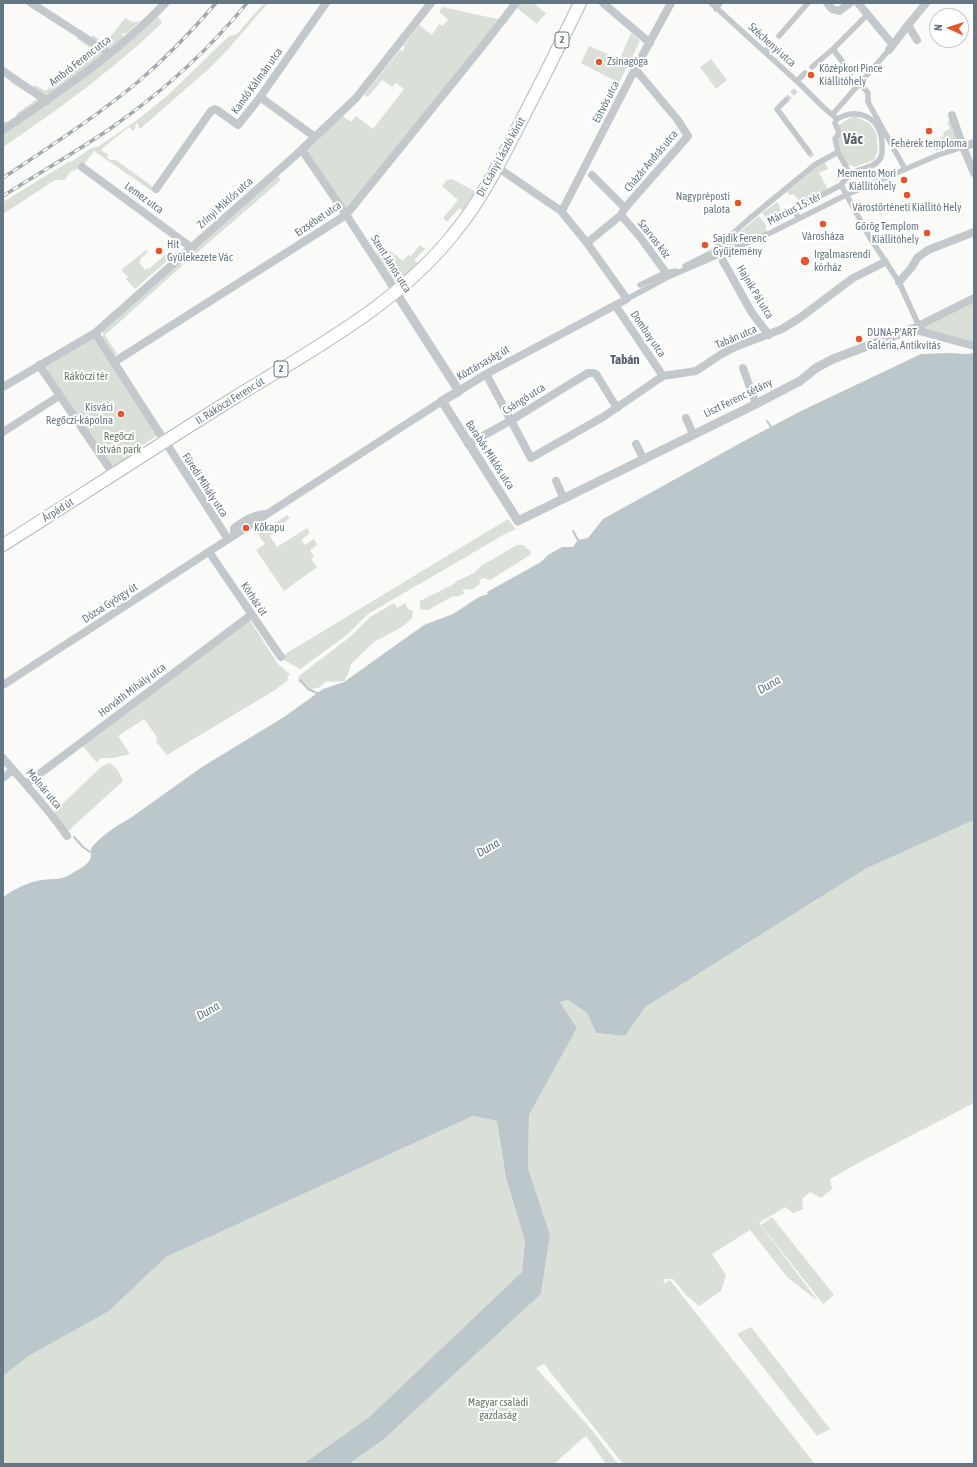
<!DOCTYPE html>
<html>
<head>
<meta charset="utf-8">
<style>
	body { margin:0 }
	#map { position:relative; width:977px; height:1467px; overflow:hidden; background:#fafaf8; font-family:"Asap Condensed",sans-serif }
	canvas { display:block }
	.frame { position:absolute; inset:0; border:4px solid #657683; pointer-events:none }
	.north { position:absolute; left:929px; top:8px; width:40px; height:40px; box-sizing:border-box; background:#fff; border:1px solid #c1c8cd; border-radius:50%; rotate:273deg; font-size:11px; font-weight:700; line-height:16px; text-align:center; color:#657683 }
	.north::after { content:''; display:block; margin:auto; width:14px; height:18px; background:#e4572e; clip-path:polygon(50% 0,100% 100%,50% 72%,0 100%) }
</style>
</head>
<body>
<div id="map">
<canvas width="977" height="1467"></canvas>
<div class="frame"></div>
<div class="north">N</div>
</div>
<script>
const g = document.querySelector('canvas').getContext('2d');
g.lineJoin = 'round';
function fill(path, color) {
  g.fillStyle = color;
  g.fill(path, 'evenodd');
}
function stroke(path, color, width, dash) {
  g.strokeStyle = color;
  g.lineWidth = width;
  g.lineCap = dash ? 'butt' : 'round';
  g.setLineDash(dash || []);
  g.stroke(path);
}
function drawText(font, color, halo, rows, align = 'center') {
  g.font = font + ' "Asap Condensed",sans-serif';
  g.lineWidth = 4;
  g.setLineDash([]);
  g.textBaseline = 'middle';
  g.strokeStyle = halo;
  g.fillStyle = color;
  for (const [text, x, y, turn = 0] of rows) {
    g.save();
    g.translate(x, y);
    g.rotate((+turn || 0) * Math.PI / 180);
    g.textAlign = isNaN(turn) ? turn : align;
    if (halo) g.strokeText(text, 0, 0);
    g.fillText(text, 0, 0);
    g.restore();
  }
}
fill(new Path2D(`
	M169,3H171L158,17L162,23C113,70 59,109 3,147V123L6,121L8,126L19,118L16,114L37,99L10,82L12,79L33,88L35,85L46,91L96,52L77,39L79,36L108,58Z
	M264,3H268L230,47L212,66L140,129L136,122L135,129L133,131L129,127L104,147L101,150L108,155L107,158L111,160H116L156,189L155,193L94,151L82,167L70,172L65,180H55L3,214V202L70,161L71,162L90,149L99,146L136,121L168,95L229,36L237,34Z
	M521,3H533L546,13L537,24L517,8Z
	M442,7L502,20L349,212L304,147L340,114L351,122L356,116L373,129L404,89L396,83L392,87L382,80L368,97L364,95L400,50L402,51L405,48L403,46L419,25L432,35L439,24L443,26L448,19L439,12Z
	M125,18L132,22L140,21L126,34L124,33L122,34L124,37L112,47L108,49L90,39L93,35L105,44Z
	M631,33L640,41L619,83L581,63L589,46L620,59Z
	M711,59L727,80L716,89L700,67Z
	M855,115L856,117L869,123L876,132L878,150L874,160L855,167L846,164L836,141L837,126Z
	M950,120L958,142L936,151L932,141L936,138L938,140L944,136L943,133L950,128L947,122Z
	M824,161L828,169L819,173L828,189L802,203L793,194L790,195L787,192Z
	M277,175L281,180L191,258L188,254Z
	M452,179L478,193L466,213L459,208L447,222L443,218L458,200L442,186L447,180Z
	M777,202L780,206L779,208L786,218L774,225L769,222L762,213Z
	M759,216L766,225V230L770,232L716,255L714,253Z
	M420,245L425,249L414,260L420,265L398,286L376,253L384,246L403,261L408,255L411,256Z
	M181,248H182L135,289L126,279L128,277L121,270L146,250L148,252L140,259L141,261L139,263L145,270L147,268L149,269L168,252L172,255Z
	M180,262L183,265L105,335L117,354L114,356L101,337L104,335L102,331Z
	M974,298V346L924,332L919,326Z
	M95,333L160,434L130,453L127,461L112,471L39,365Z
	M287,515L290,518L274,530V533L270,536L277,547L307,528L310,533L301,540L305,545L314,539L317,545L310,550L314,556L311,559L317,567L284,591L256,550L265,544L258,535Z
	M508,519L516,529L505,534L368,614L347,635L300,669L284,660L282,656Z
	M517,545H523L531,552L530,555L490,580L483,578L479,581L480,584L473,589L462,590L465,593L457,597L453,596L428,610L420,609V601L452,585L457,581L474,573L481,566Z
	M394,603L397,608L405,603L408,609L413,611L412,618L402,627L374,642L351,664L348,674L344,681L333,682L327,681L318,688L309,689L303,683L298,682L299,676L350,637L370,617Z
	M249,619L278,664L290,674L287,677L288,680L275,690L167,755L156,742L157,737L144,719L118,736L130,754L113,758H100L97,763L82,745Z
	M110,763L118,770L123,781L67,832L54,812L102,766Z
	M974,820V1103L862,1161L830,1179L832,1189L821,1198L810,1192L802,1199L803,1209L793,1213L785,1207L759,1223L818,1301L788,1278L750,1230L712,1254L726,1275L721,1291L699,1306L685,1294L673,1279H665L663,1284L670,1280L815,1464H623L544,1364L536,1368L591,1429L618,1464H606L587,1437L583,1438L554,1464H349L384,1439L541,1294L550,1235L528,1168L529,1115L577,1028L560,1002L568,1000L587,1013L596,1033L625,1036L644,1007L867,868Z
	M473,1116L497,1121L506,1178L525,1241L522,1272L369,1417L303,1464H3V1376L27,1357L109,1311L166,1257Z
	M772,1217L834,1295L823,1304L761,1225Z
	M751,1327L830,1429L817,1436L737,1334Z`), '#dadfd7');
fill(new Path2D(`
	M949,353L967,354L974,353V820L867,868L645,1007L625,1036L596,1033L587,1013L568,1000L560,1002L577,1028L529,1115L528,1168L550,1235L541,1294L384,1439L349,1464H303L369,1417L522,1272L525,1241L506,1178L497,1121L473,1116L166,1257L109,1311L27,1357L3,1376V897C15,889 27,882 42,880C57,878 61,881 74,872C80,869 91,863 91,856C91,852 90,851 92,847C101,836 116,826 129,819L202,767L284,717L323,689L344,682L424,625L453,614L479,597L488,594L487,592L541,562L548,555L562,547H573L578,540L588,538L603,519L746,440L801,411L921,354Z`), '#bbc7cb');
stroke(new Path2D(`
	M767,421L771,427
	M573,531L578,540
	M300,680L308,689L317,693
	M74,837L83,847L90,852`), '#bbc7cb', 2);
stroke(new Path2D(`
	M786,100L798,88
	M809,152L814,159`), '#d5d9db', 5.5, [5.5, 3]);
const primary = new Path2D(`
	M3,545C80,496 157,446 234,398C311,350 398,305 455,232C479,203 497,168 514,135C537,91 559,47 580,3`);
stroke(primary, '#b5babe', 14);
stroke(new Path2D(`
	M711,3L801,85L823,107L837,119
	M716,9L720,3
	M779,36L808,3
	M833,49L851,73
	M765,52L772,44
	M812,67L833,49L864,18
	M857,80L860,83L889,50
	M797,81L805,73
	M786,100L777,109L809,152
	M832,115L860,83L868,93V102L905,169
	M837,119C858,107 880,117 882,142C882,147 883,152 881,157C876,168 861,168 852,173C848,176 844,181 841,185L870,238L899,282L919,326
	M838,152L850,174
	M798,218L795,212L801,206L841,185
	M685,266L711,253L749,219L816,164L838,152L835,139L839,133L835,123L837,119
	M640,285L665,273L676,271
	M627,299L668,277L770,233L846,195L938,155L963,147`), '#c3c8cc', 5.5);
stroke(new Path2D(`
	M31,3L109,53
	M603,3L650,43
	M827,3L832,9L839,11L850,3
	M858,3L893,45
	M908,25L917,40
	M889,50L908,25L926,3
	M3,71L47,101
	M260,97L315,137
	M952,115L963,147L974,173
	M3,130C59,92 118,53 165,3
	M963,147L974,143
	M302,150L343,210L390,282L396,293
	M82,167L192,248
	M592,175L625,208
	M156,189L211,111L215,109L217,110L238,125L258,100L326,3
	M561,211L564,207L635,69L671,3
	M621,215L640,237L664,270
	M587,243L621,215L625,208L688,136L677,119L635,69
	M723,261L752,313L769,335
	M899,282L912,267L917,258L928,250L974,232
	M615,305L663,376
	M912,329L974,298
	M912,329L974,346
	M95,333L228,539
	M114,362L346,215L481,48L516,3
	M39,365L114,475
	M743,368L756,404
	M486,374L531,458L603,417L663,376L696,371L720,355L735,347L782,329L801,317L853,278L885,262
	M3,387L95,333L297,154L356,98L431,3
	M459,391L486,374L627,299L587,243L561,211L497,167
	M686,418L693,434
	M3,432L59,396
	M468,444L510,421L588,373H593L596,374L617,408
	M636,444L644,460
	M556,481L564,499
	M247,527L442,401
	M234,535V528C245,520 251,516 264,514
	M209,552L281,657
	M3,685L244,529
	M3,758C25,784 48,808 67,836
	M3,778L13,770
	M26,784L251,615`), '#c3c8cc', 8);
stroke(new Path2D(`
	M396,293L459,391L442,401L518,521L756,404L800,381L816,368L833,359L912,329`), '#c3c8cc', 9);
stroke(primary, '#fff', 12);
const rail = new Path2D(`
	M3,178C49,147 96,117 139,81C167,57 192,31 216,3
	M3,196C39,173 76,152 111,128C161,93 208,51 247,3`);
stroke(rail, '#a2aab0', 3.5);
stroke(rail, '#fff', 2, [6]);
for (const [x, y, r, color] of [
	[599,62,4,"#e4572e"],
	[811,75,4,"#e4572e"],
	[929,131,4,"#e4572e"],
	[904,180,4,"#e4572e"],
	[907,195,4,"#e4572e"],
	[738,203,4,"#e4572e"],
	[823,224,4,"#e4572e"],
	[927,233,4,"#e4572e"],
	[705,245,4,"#e4572e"],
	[159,251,4,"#e4572e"],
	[805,261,5,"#e4572e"],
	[859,339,4,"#e4572e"],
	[121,414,4,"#e4572e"],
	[246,528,4,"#e4572e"]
]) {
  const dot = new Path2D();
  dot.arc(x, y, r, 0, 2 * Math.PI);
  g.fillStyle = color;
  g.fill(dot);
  stroke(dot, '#fff', 1.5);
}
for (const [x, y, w] of [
	[562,40,14],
	[281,369,14]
]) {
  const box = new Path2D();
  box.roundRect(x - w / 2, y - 8, w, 16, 3);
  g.fillStyle = '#fff';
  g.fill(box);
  stroke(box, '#657683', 1);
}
drawText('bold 10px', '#657683', null, [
	["2",562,40],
	["2",281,369]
]);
drawText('11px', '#657683', '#fff', [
	["Széchenyi utca",772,45,42],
	["Ambró Ferenc utca",80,61,-38],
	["Kandó Kálmán utca",257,81,-54],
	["Eötvös utca",606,102,-63],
	["Dr. Csányi László körút",501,157,-61],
	["Cházár András utca",651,161,-50],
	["Lemez utca",144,198,36],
	["Zrínyi Miklós utca",225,203,-42],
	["Március 15. tér",794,209,-27],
	["Erzsébet utca",318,219,-34],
	["Szarvas köz",654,239,52],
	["Szent János utca",391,264,58],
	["Hajnik Pál utca",755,292,59],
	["Dombay utca",648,334,56],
	["Tabán utca",736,337,-23],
	["Köztársaság út",483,363,-30],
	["Liszt Ferenc sétány",738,398,-26],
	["Csángó utca",524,399,-32],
	["II. Rákóczi Ferenc út",230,401,-32],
	["Barabás Miklós utca",490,455,57],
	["Füredi Mihály utca",205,485,57],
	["Árpád út",58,510,-32],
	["Kórház út",254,599,56],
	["Dózsa György út",110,603,-33],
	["Horváth Mihály utca",132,690,-37],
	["Molnár utca",44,789,50]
]);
drawText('11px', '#657683', '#fff', [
	["Zsinagóga",607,62],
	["Középkori Pince",819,69],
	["Kiállítóhely",819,82],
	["Fehérek temploma",929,144,"center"],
	["Memento Mori",896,174,"right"],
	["Kiállítóhely",896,187,"right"],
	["Nagypréposti",730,197,"right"],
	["palota",730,210,"right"],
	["Várostörténeti Kiállító Hely",907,208,"center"],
	["Görög Templom",919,227,"right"],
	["Kiállítóhely",919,240,"right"],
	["Városháza",823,237,"center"],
	["Sajdik Ferenc",713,239],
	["Gyűjtemény",713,252],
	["Hit",167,245],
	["Gyülekezete Vác",167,258],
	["Irgalmasrendi",814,255],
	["kórház",814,268],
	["DUNA-P'ART",867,333],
	["Galéria, Antikvitás",867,346],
	["Kisváci",113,408,"right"],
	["Regőczi-kápolna",113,421,"right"],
	["Kőkapu",254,528]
], 'left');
drawText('11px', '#687a64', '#fff', [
	["Rákóczi tér",86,377],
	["Regőczi",119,437],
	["István park",119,450],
	["Magyar családi",498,1403],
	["gazdaság",498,1416]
]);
drawText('italic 12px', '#60757c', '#fff', [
	["Duna",769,685,-30],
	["Duna",488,848,-30],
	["Duna",208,1011,-30]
]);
drawText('bold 13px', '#57646e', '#fff', [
	["Tabán",625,360]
]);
drawText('bold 15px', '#57646e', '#fff', [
	["Vác",853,139]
]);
</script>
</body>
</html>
